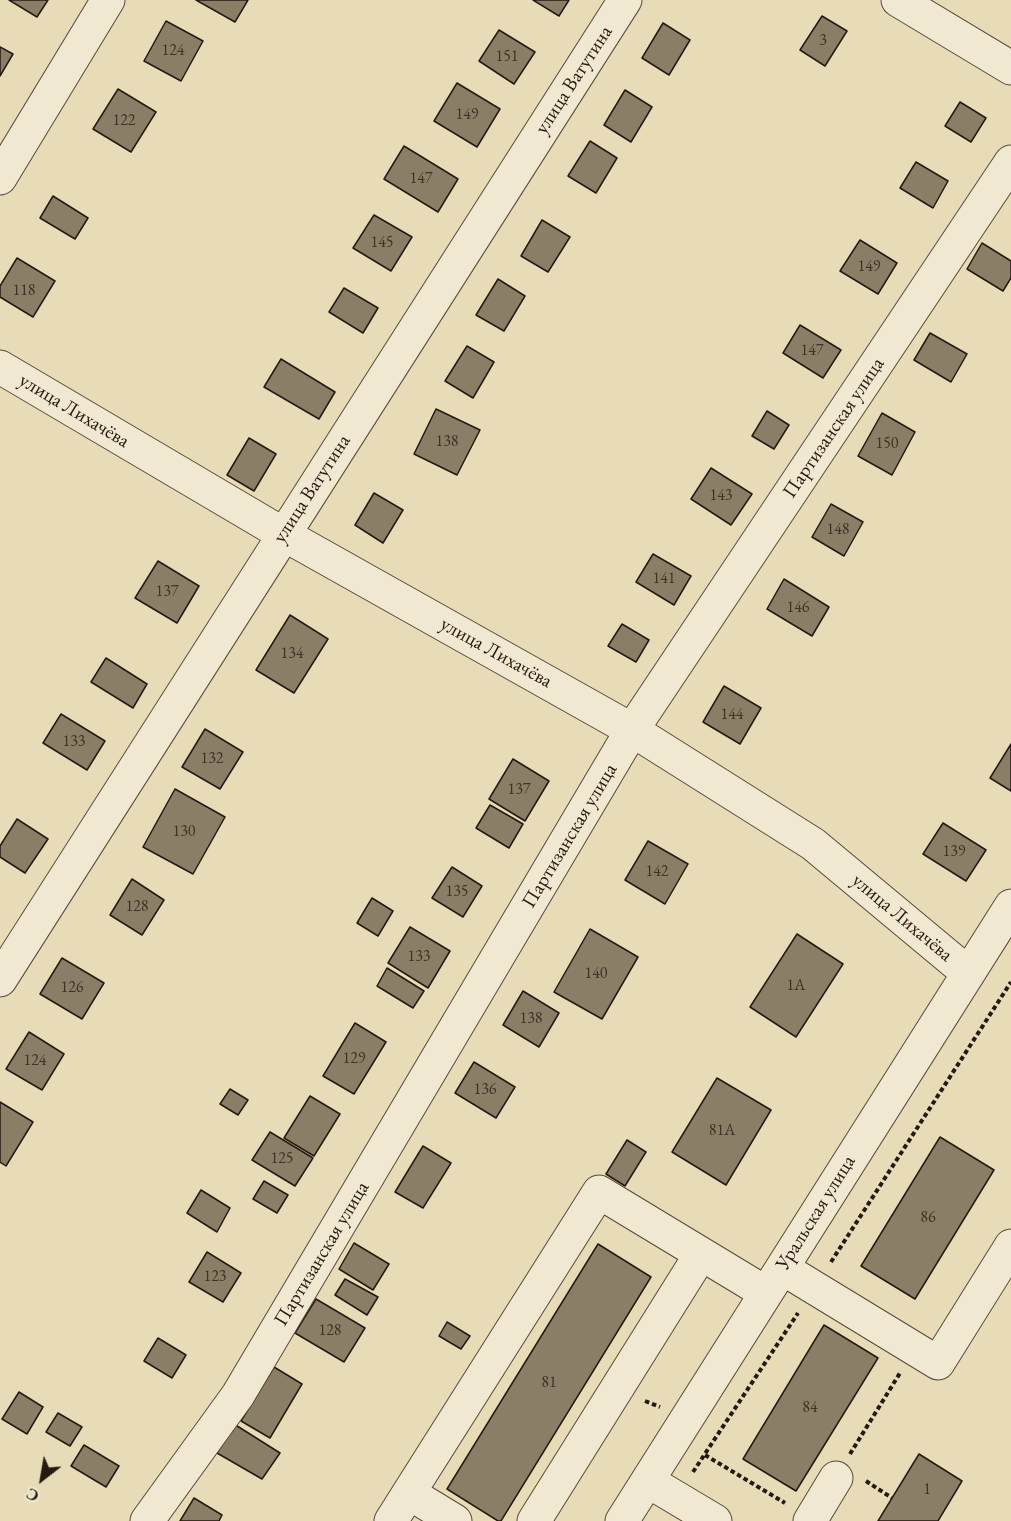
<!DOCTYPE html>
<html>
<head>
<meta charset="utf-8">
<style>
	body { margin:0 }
	#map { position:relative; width:1011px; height:1521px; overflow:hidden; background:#e8dcb8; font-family:"EB Garamond",serif }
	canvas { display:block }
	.north { position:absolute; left:12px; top:1449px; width:60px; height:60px; -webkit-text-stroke:4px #f0e8d1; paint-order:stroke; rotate:211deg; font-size:16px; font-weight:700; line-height:24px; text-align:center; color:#261910 }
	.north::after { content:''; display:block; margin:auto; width:21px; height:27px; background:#261910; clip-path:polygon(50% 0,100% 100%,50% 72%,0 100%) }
</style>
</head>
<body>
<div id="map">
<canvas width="1011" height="1521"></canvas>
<div class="north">С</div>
</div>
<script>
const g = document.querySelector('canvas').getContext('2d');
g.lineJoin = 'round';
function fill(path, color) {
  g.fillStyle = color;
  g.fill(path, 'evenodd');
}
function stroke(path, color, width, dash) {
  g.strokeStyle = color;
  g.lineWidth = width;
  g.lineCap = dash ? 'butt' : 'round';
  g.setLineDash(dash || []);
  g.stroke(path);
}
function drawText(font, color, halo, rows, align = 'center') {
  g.font = font + ' "EB Garamond",serif';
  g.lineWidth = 4.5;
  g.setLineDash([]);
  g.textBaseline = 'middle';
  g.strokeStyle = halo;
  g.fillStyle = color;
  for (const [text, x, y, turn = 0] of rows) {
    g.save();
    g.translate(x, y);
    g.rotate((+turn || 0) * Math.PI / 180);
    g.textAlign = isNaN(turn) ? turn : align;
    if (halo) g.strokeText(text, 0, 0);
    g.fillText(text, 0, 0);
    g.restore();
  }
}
const building = new Path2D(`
	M9,0H48L37,17Z
	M196,0H248L235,22Z
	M533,0H569L559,16Z
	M822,16L847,31L825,66L800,50Z
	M166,21L203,41L181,81L144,61Z
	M663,23L690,40L669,75L642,58Z
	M499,30L535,52L514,84L479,61Z
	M0,47L13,54L0,76Z
	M457,83L500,109L477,147L434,121Z
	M118,89L156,112L131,152L93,129Z
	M625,90L652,107L631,142L604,125Z
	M960,102L986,118L971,142L945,126Z
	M590,141L617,158L596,193L568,176Z
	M404,146L458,179L438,212L384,179Z
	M916,162L948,181L933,208L900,188Z
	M53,196L88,218L75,239L40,218Z
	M374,215L412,237L391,271L353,248Z
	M542,220L570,237L548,272L521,256Z
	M860,240L897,263L878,294L840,271Z
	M982,243L1011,261V278L1003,291L967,269Z
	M17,258L55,281L33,317L0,297V286Z
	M498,279L525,296L504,331L476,315Z
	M344,288L378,308L363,333L329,312Z
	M800,325L841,350L823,378L783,353Z
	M930,333L967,354L951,382L914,360Z
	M467,346L494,362L473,398L445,381Z
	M281,359L335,392L319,419L264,387Z
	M436,409L480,430L457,475L414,454Z
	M767,411L789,425L774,449L752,436Z
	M882,413L915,432L892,475L858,456Z
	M249,438L276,454L254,491L227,475Z
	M711,468L752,494L731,525L691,499Z
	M374,493L403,510L383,543L355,525Z
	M831,504L863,522L844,556L812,537Z
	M653,554L691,576L674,605L636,582Z
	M158,561L199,586L177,623L135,598Z
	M784,579L829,607L812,636L767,609Z
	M290,615L328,639L294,693L256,670Z
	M622,624L649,640L636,662L608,646Z
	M106,658L147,684L133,708L91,682Z
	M724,686L761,708L740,744L703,722Z
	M61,714L105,741L87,770L43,743Z
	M205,729L243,752L220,789L182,767Z
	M1011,744V791L990,778Z
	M513,759L549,781L525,821L489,799Z
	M175,789L225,817L193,874L143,847Z
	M490,805L523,824L509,848L476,828Z
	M17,819L48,839L25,873L0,857V846Z
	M943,823L986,850L966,881L923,854Z
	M648,841L688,864L665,904L625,880Z
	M452,867L482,886L463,917L432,898Z
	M132,879L164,900L142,935L110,915Z
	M372,898L393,911L378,936L357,923Z
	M410,927L450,951L428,988L388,963Z
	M590,929L638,957L602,1019L554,992Z
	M797,934L843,964L796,1037L750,1007Z
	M62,958L104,983L82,1019L40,994Z
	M387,968L424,991L413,1008L377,986Z
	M523,991L559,1013L539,1047L503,1025Z
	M355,1023L386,1042L354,1094L323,1076Z
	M29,1032L64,1054L42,1090L6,1069Z
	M474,1062L515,1087L496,1118L455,1093Z
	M717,1078L771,1110L726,1185L672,1152Z
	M230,1089L248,1100L238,1115L220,1104Z
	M310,1096L340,1114L314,1156L284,1138Z
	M0,1102L33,1122L6,1166L0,1162Z
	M270,1132L313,1158L295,1186L252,1160Z
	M940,1137L994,1170L915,1299L861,1266Z
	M627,1140L646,1152L625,1186L606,1174Z
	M423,1146L451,1163L423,1208L395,1192Z
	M264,1181L288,1195L277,1213L253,1199Z
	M201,1190L230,1208L217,1232L187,1213Z
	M354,1243L389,1264L373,1290L339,1269Z
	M598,1244L651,1277L501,1521H498L447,1489Z
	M207,1252L241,1273L223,1302L189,1282Z
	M345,1279L378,1297L367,1315L335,1295Z
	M316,1299L365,1328L344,1362L295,1333Z
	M447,1322L470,1336L461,1349L439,1336Z
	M824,1325L878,1358L796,1491L743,1459Z
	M158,1338L186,1355L172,1378L144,1361Z
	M274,1367L302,1384L270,1438L241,1421Z
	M19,1392L43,1407L27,1434L2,1419Z
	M58,1413L82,1427L70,1446L46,1432Z
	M234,1424L280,1453L262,1479L217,1453Z
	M84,1445L119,1466L106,1487L71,1466Z
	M919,1454L962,1481L938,1521H878Z
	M194,1498L222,1515L219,1521H180Z`);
fill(building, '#8b7e67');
stroke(building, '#261910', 1.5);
const minor = new Path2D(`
	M898,0L1011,68
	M0,178L108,0
	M0,367L283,534L632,730L813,844L968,973
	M0,980L625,0
	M782,1268L938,1363L1011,1246
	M648,1481L715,1521
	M409,1493L455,1521
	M147,1521L238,1395L632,730L1011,162
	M391,1521L599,1192L766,1293
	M534,1521L701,1254
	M622,1521L1011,906
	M810,1521L836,1478`);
stroke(minor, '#564a3a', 35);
stroke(new Path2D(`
	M831,1262L1011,982
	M645,1401L660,1407
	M850,1454L900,1373
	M705,1455L785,1503
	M693,1472L798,1313
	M866,1481L892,1498`), '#261910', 4, [4.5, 3]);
stroke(minor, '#f0e8d1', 33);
drawText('16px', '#3f3226', null, [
	["3",823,41],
	["124",173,51],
	["151",507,57],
	["149",467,115],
	["122",124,121],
	["147",421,179],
	["145",382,243],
	["149",869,267],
	["118",24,291],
	["147",812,351],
	["138",447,442],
	["150",887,444],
	["143",721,496],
	["148",838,530],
	["141",664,579],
	["137",167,592],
	["146",798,608],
	["134",292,654],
	["144",732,715],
	["133",74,742],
	["132",212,759],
	["137",519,790],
	["130",184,832],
	["139",954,852],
	["142",657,872],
	["135",457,892],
	["128",137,907],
	["133",419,957],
	["140",596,974],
	["1А",796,986],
	["126",72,988],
	["138",531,1019],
	["129",354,1059],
	["124",35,1061],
	["136",485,1090],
	["81А",722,1131],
	["125",282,1159],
	["86",928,1218],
	["123",215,1277],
	["128",330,1331],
	["81",549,1383],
	["84",810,1408],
	["1",927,1490]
]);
drawText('20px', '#261910', '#f0e8d1', [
	["улица Ватутина",574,80,-57],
	["улица Лихачёва",74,411,31],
	["Партизанская улица",834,428,-56],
	["улица Ватутина",312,489,-57],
	["улица Лихачёва",496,653,29],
	["Партизанская улица",570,836,-59],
	["улица Лихачёва",902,918,40],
	["Уральская улица",816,1213,-58],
	["Партизанская улица",322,1254,-59]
]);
</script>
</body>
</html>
